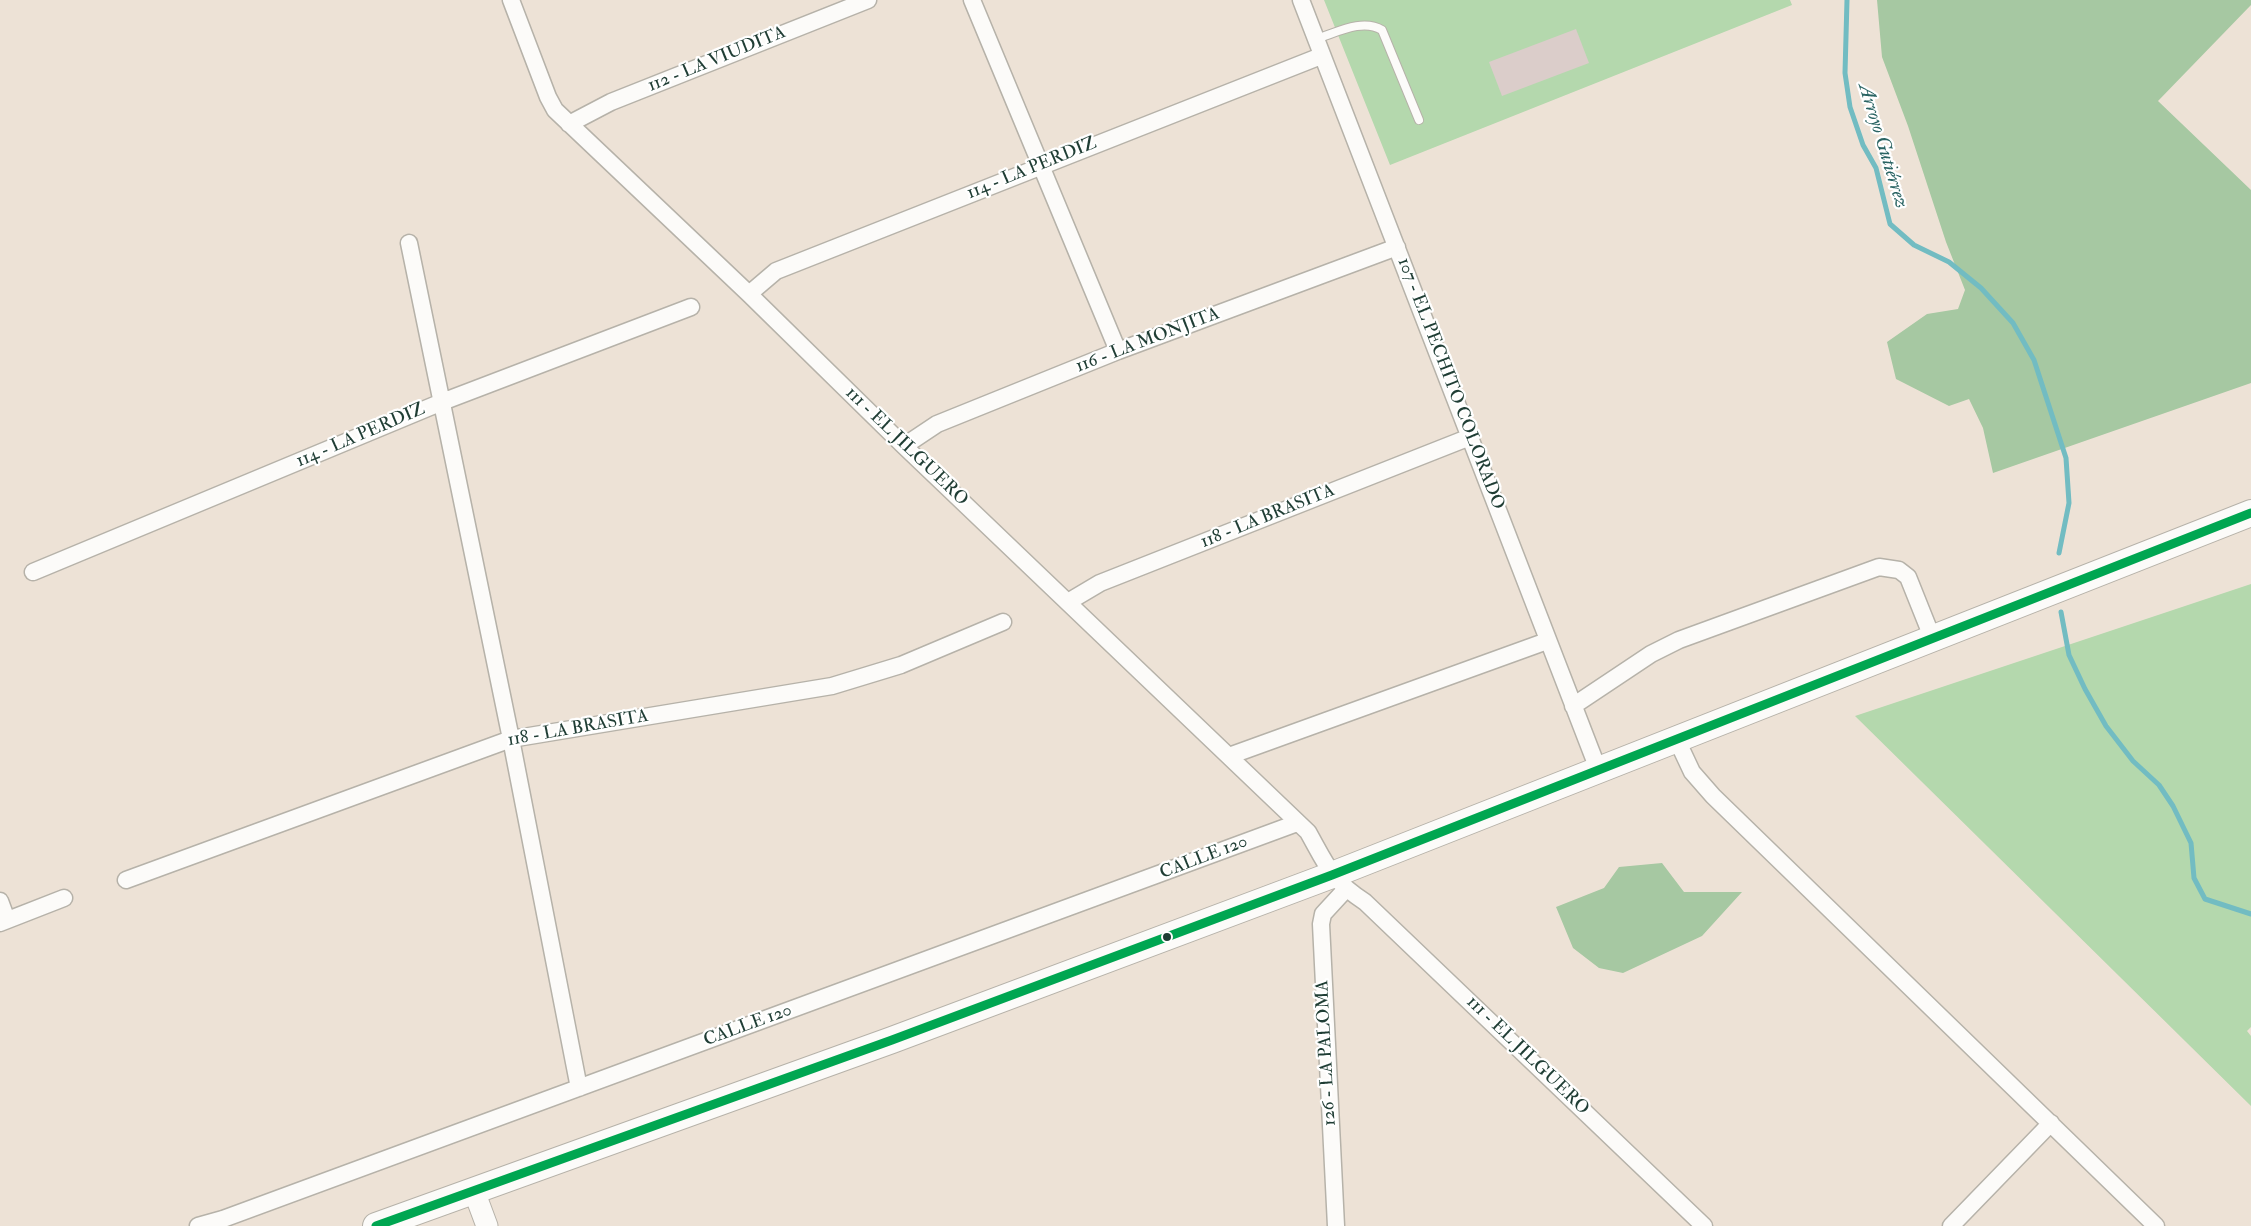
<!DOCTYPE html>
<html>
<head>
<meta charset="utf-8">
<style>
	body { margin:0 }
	canvas { display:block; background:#ede2d6 }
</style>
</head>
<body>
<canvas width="2251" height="1226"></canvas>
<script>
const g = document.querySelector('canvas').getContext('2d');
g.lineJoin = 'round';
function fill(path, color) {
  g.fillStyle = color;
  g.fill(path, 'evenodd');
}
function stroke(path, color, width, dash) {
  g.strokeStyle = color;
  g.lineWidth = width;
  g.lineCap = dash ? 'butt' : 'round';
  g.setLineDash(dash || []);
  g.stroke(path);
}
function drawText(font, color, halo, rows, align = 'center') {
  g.font = font + ' "IM FELL Double Pica",serif';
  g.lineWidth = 4.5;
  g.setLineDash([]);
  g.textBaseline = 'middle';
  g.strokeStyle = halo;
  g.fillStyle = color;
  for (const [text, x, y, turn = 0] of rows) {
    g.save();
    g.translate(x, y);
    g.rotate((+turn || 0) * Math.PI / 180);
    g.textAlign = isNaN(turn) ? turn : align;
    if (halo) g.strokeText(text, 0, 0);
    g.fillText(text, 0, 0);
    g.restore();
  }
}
fill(new Path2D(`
	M1324,0H1790L1792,5L1390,165Z
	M2251,584V1027L2247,1031L2251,1036V1106L1855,716Z`), '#b4d8ad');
fill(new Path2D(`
	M1877,0H2251V5L2158,101L2251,190V383L1993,473L1983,428L1969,399L1949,406L1896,379L1887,342L1927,314L1958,309L1965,290L1946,242L1908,126L1882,57Z
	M1662,863L1684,892H1742L1702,936L1623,973L1599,968L1573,948L1556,907L1604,888L1619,867Z`), '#a6c8a2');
stroke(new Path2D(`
	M1847,0L1845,73L1850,107L1863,145L1876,168L1890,224L1914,245L1949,262L1981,288L2013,323L2034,360L2066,458L2069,503L2059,553
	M2061,612L2069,655L2085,689L2106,726L2133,761L2159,785L2173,806L2191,843L2194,878L2205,899L2251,914`), '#72bcc2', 5);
fill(new Path2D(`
	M1576,29L1589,63L1502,96L1489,62Z`), '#dbcdca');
const service = new Path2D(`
	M1316,39C1336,33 1362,18 1382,30L1419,120`);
const minor = new Path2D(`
	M511,0L548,97L555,110L749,294L904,446L1308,832C1327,866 1331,880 1365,902L1704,1226
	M972,0L1118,351
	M1301,0L1598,769
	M569,124L611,102L868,0
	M409,243L511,739L579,1088
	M749,294L776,271L1321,56
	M904,446L937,424L1118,351L1397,247
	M33,572L442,402L691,307
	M1068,602L1100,583L1470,437
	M1573,706L1651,654L1679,640L1879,567L1899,570L1908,577L1932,637
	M1676,738L1692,772L1713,796L2156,1226
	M1229,756L1547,641
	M126,880L511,739L832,686L901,665L1003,622
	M0,901L7,920
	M0,923L64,898
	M198,1226L223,1219L1297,823
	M1336,1226L1321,924L1323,914L1346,889
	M1951,1226L2051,1123`);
const tertiary = new Path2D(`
	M474,1191L487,1226`);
const primary = new Path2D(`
	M376,1226L892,1040L1332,875L2251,513`);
stroke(service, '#b6b2a9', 10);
stroke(minor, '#b6b2a9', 19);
stroke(tertiary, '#b6b2a9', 23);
stroke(primary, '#b6b2a9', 28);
stroke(service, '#fcfbf9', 8);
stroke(minor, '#fcfbf9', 16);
stroke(tertiary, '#fcfbf9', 21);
stroke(primary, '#fcfbf9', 26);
stroke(new Path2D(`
	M376,1226L892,1040L1332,875L2251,513`), '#00a651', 9);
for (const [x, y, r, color] of [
	[1167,937,5,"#1f3d34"]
]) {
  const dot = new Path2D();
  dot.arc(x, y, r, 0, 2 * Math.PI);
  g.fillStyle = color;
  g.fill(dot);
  stroke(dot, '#fff', 2);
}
drawText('18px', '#1f3d34', '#fff', [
	["112 - LA VIUDITA",717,60,-22],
	["114 - LA PERDIZ",1032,169,-22],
	["116 - LA MONJITA",1148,341,-21],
	["107 - EL PECHITO COLORADO",1450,384,69],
	["114 - LA PERDIZ",361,436,-23],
	["111 - EL JILGUERO",906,447,44],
	["118 - LA BRASITA",1268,517,-22],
	["118 - LA BRASITA",578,729,-10],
	["CALLE 120",1204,858,-21],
	["CALLE 120",748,1026,-20],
	["126 - LA PALOMA",1327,1053,-93],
	["111 - EL JILGUERO",1527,1056,44]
]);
drawText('italic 20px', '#2a6463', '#fff', [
	["Arroyo Gutiérrez",1882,146,73]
]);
</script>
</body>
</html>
